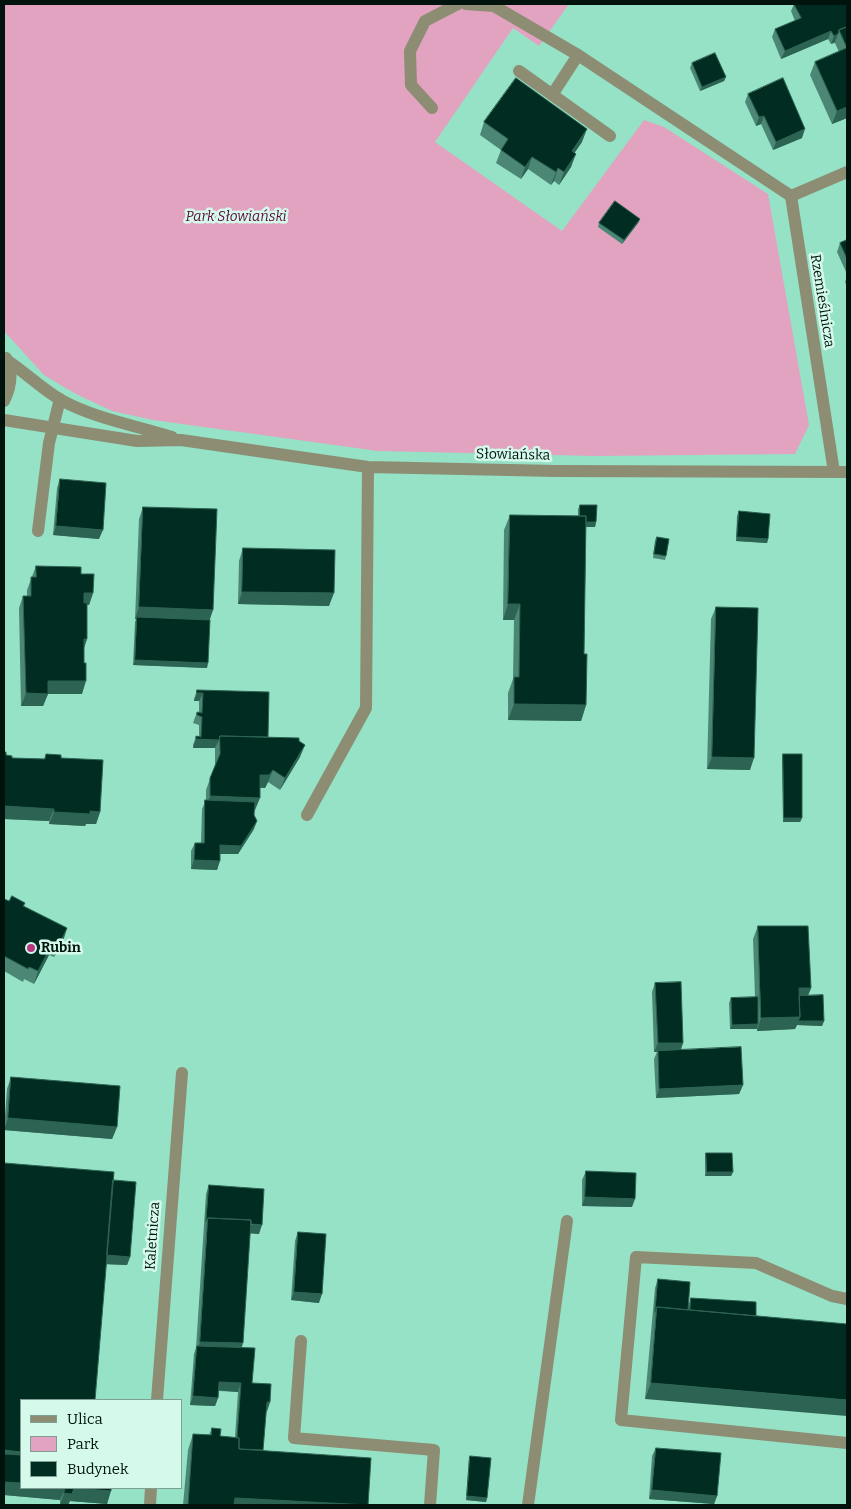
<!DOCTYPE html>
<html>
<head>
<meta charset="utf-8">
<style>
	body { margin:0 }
	#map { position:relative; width:851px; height:1509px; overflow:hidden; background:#95e2c6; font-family:Bitter,serif }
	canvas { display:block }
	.frame { position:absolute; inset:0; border:5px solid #00140d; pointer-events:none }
	.legend { position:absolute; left:20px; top:1399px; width:162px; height:90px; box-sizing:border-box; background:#d5faeb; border:1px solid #809e92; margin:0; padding:6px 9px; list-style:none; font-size:15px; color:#00140d }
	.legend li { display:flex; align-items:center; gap:10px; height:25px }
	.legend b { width:25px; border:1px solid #809e92 }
</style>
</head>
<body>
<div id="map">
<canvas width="851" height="1509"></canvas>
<div class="frame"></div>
<ul class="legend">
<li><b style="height:6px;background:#8c8d73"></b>Ulica</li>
<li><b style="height:14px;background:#e2a3c0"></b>Park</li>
<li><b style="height:14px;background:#012c21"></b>Budynek</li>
</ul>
</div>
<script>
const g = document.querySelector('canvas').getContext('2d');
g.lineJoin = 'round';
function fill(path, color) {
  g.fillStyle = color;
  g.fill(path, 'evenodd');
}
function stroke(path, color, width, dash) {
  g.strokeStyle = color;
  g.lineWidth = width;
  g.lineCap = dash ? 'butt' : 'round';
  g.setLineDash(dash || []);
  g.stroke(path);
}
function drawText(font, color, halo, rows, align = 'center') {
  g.font = font + ' Bitter,serif';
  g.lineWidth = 5;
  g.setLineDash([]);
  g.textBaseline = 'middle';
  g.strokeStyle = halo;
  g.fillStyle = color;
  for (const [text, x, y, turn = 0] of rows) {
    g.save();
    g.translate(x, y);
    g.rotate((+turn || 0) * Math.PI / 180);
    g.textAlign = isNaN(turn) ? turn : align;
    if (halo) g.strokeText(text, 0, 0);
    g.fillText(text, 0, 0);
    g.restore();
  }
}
fill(new Path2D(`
	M4,4H569L539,46L513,28L435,142L562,231L644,120L664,127L768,194L809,425L795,454L596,456L378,451L153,420L112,411L74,393L44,375L4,331Z`), '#e2a3c0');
stroke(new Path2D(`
	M466,4L494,6L578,55L791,196
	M519,71L610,136
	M552,95L578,55
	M432,108L411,85L410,51L425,21L458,4
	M38,531L49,443L60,399
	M847,1299L832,1296L756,1263L636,1257L621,1420L847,1443
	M301,1341L294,1438L434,1450L430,1505
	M528,1505L567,1221`), '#8c8d73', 12);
stroke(new Path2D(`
	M8,361C26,373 42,389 61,400C96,419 134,425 172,437
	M4,401C11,387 13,372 6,358
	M4,420L137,441L181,440L368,467L556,471L847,472
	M834,472L791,196L847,172
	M307,815L366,708L368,467
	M157,1400L182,1073
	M150,1505L151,1488`), '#8c8d73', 12);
fill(new Path2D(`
	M794,4H847V118L832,124L810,75L815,62L839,52L835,43L831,44L828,39L781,59L772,37L775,29L795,21L791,11Z
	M692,63L726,77L724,81L700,91L690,68Z
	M748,94L802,138L773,150L761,124L756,126L745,102Z
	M484,122L582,142L574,153L571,167L559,185L554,181L551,185L528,169L521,179L496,163L501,150L480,135Z
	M640,219L638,223L622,244L598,227L599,223Z
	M847,240V274L837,252L840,243Z
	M847,276V286L845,282Z
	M60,479L99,539L53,535L57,488Z
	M580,505L596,522L595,527H586L584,654L586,705L581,721L508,720V693L513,679L514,620H503L504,530L510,515L578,516V509Z
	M143,507L210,620L207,668L133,665L135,622L136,619H135L139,519Z
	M739,511L768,539L767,543L736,541L737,516Z
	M657,537L666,556L665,560L653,558L655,541Z
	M243,548L329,606L238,604L239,561Z
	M36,566L81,574L93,593L89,605H87V639L84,647L82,694H48L43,706H21L19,608L23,596H27V590Z
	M716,607L750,770L707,769L711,619Z
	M197,690L268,737L300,757L280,790L268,782L265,788H260L255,810H254V829L238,854H220L217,870L191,869V851L195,843H201L202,809L206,800V790L215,765V748H193V745L196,736H199V725L193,723L197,712L199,713V701H194V699Z
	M4,752L6,755L12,758L44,759L46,754L61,758L100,812L96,824H86L85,826L49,824V821L4,819Z
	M783,754L802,818L800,822H783L782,758Z
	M4,899L9,901L25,903L24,906L67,928L63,941L54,957L49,955L34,984L24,979L23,982L4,971Z
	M758,926L811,988L808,996L824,1021L822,1026L797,1025L795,1029L757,1031V1029H730L729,1003L731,998L755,997L753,939Z
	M655,983L683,1043L681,1050L743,1085L739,1094L656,1098L654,1059L657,1052H654L652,992Z
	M11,1077L117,1127L112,1139L4,1130L7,1089Z
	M706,1153L733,1172L731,1176H705V1157Z
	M4,1163L113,1180L130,1257L127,1265L106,1264L21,1400L111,1488L107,1504L70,1501L68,1505H60V1500L4,1495Z
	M586,1171L632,1207L582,1206V1180Z
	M209,1185L259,1234L250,1233L242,1347L252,1383L270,1402L267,1411H266L263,1450L368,1505H183L188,1450L193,1434L209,1435L212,1428L220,1436L235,1437L238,1392L219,1391L218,1398L215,1406L190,1405L194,1354L196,1348L206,1194Z
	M298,1232L319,1303L291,1300L295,1241Z
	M658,1279L688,1306L691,1298L756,1302L645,1399L655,1288Z
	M656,1448L717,1496L714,1504L649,1499L652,1456Z
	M470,1456L487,1498L486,1502L466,1500L469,1460Z`), '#4b8774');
fill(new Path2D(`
	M831,31L828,39L781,59L785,51Z
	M838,34L835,42L831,44L834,36Z
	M726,77L724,81L700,91L702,87Z
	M847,107V118L832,124L837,111Z
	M764,116L761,124L756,126L759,117Z
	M587,129L582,142L567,164L572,151Z
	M805,129L802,138L773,150L776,142Z
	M576,154L571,167L559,185L564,172Z
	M532,157L528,169L521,179L525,167Z
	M558,168L554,181L551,185L556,172Z
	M640,219L638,223L622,244L624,240Z
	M580,522H596L595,527H578Z
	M56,526L103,530L99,539L53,535Z
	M737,537L768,539L767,543L736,541Z
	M242,592L334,593L329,606L238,604Z
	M84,593H93L89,605H80Z
	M508,604H520L514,620H503Z
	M139,607L213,610L209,622L137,617L136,619H135Z
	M84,639H87L83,651Z
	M135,660L208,663L207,668L133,665Z
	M48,681H86L82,694H48L43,706H21L26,693Z
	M197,693H203L199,701H194Z
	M514,704L586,705L581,721L508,720Z
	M196,739L219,740L215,748H193Z
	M305,745L300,757L280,790L285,778Z
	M712,757L754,758L750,770L707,769Z
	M273,770L268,782L265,788L256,787L260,775Z
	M210,796L260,798L255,810L206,808Z
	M4,806L54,809L49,821L4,819Z
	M90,811L100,812L96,824H86L85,826L49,824L54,812Z
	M784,818H802L800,822H783Z
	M257,821L254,829L238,854H217L220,845Z
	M194,860L220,861L217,870L191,869Z
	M67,928L63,941L54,957L59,945Z
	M53,942L49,955L34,984L38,971Z
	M799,988H811L806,1000L796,1001Z
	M800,1017L824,1021L822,1026L797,1025L795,1029L757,1031L761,1018Z
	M758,1024L757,1029H730L732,1025Z
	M658,1043H683L680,1051L654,1052Z
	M743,1085L739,1094L656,1098L659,1089Z
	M8,1118L117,1127L112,1139L4,1130Z
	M707,1172H733L731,1176H705Z
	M585,1197L635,1199L632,1207L582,1206Z
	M207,1222L262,1225L259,1234L207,1230Z
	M105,1255L130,1257L127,1265L102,1264Z
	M294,1292L322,1294L319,1303L291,1300Z
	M200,1342L243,1343L239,1356L196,1354Z
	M219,1382L241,1383L238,1392L216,1390Z
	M651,1383L847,1400V1416L645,1399Z
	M193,1396L218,1398L215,1406L190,1405Z
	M267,1402H270L267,1411H264Z
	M4,1450L21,1452V1468L4,1466Z
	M4,1482L21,1483V1488H65L60,1500L4,1495Z
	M74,1488L111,1491L107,1504L70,1501L68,1505H60L64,1493Z
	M652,1490L717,1496L714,1504L649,1499Z
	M467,1496L487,1498L486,1502L466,1500Z
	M235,1498L366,1505H232Z`), '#2d6352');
const building = new Path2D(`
	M794,4H847V27L839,30L838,34L834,36L831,31L785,51L775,29L801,18Z
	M847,27V48L839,30Z
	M847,48V107L837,111L815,62Z
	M715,53L726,77L702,87L692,63Z
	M516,78L587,129L572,151L576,154L564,172L558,168L556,172L532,157L525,167L501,150L508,139L484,122Z
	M783,78L805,129L776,142L764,116L759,117L748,94Z
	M615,201L640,219L624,240L599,223Z
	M847,240V259L840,243Z
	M60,479L106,483L103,530L56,526Z
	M580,505H597L596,522H586V516H580Z
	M143,507L217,509L213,610L139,607Z
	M739,511L770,514L768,539L737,537Z
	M510,515L586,516L584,654H587L586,705L514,704V677H519L520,604H508Z
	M657,537L669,539L666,556L654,554Z
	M243,548L335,550L334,593L242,592Z
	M36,566L81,567V574H94L93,593H84V603H87V639H84V663H86V681H48V694L26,693L23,596H31V577H36Z
	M716,607L758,608L754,758L712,757Z
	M137,617L210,620L208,663L135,660Z
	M197,690L269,692L268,737L220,736L219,740L196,739V736L201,737L202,717L197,715V712L202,713L203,693H197Z
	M220,736L299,738V741L305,745L285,778L273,770L269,775H260V798L210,796V778L220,754Z
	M4,752H6V755L12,756V758L45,759L46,754L61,755V758L103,760L100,812L90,811V814L54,812V809L4,806Z
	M783,754H802V818H784Z
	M205,800L255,802L254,815L257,821L241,846L220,845V861L194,860L195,843H204Z
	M12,896L25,903L23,906L67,928L59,945L53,942L38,971L29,967L28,969L4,956V899L9,901Z
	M758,926H808L811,988H799L800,1017L761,1018Z
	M681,982L683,1043H658L655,983Z
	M823,995L824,1021H798L800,1017L799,996Z
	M758,997V1024L732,1025L731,998Z
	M741,1047L743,1085L659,1089L658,1051Z
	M11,1077L120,1086L117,1127L8,1118Z
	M706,1153H732L733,1172H707Z
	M4,1163L114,1172L95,1400H21V1452L4,1450Z
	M586,1171L636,1173L635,1199L585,1197Z
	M113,1180L136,1182L130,1257L107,1255Z
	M209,1185L264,1189L262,1225L251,1224V1220L208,1218L206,1221Z
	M208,1218L251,1220L243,1343L200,1342Z
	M298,1232L326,1234L322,1294L294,1292Z
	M658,1279L690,1282L688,1310L657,1307L655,1312Z
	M691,1298L756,1302V1316L690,1310Z
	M657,1307L847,1324V1400L651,1383Z
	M197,1346L255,1348L252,1383L271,1384L270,1402H267L263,1450L239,1449V1438L237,1437L241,1383L219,1382L218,1398L193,1396Z
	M212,1428L221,1429L220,1436L239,1438V1449L371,1458L368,1505L235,1498L234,1505H188L193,1434L211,1435Z
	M656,1448L721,1453L717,1496L652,1490Z
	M4,1454L21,1455V1483L4,1482Z
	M470,1456L491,1458L487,1498L467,1496Z
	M65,1488H111V1491L74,1488L72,1494L64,1493Z`);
fill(building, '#012c21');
stroke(building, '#2d6352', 1);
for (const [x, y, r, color] of [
	[31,948,5,"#b83680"]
]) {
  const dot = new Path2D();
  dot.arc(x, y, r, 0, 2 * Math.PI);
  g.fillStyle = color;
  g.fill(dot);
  stroke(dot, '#d5faeb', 2);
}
drawText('italic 14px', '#5c0c3c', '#d5faeb', [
	["Park Słowiański",236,217]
]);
drawText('14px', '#00140d', '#d5faeb', [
	["Rzemieślnicza",822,301,81],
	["Słowiańska",513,455,1],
	["Kaletnicza",153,1236,-86]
]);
drawText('bold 14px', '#00140d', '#d5faeb', [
	["Rubin",41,948]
], 'left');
</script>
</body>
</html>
